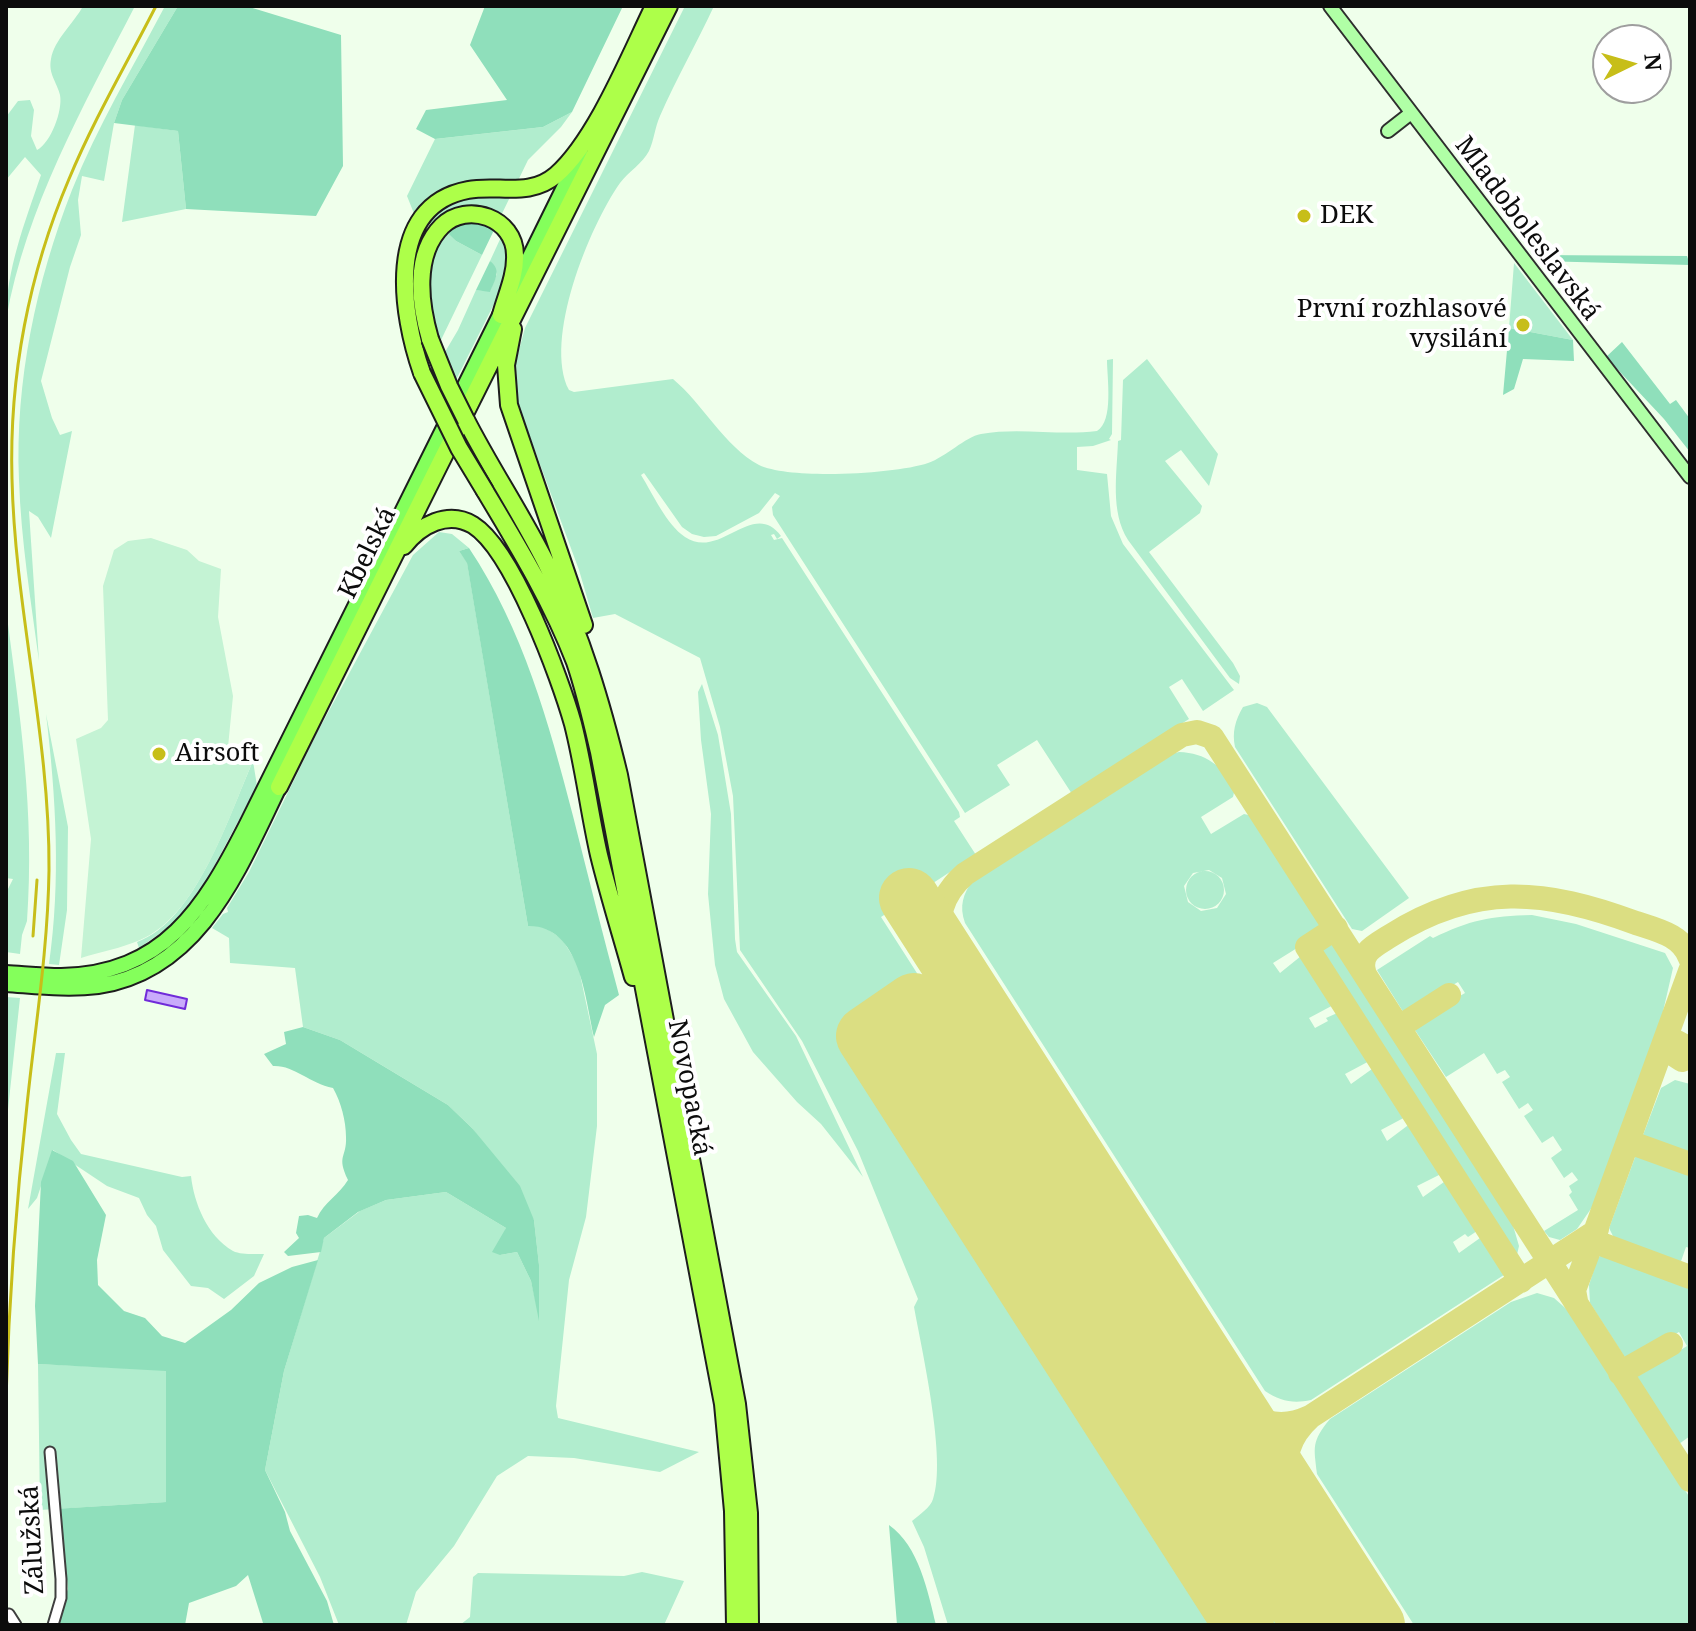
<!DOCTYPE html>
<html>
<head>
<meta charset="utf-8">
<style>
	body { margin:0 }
	#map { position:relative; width:1696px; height:1631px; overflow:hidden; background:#efffeb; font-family:"Noto Serif",serif }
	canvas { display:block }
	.frame { position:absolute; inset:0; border:8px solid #0c0c0c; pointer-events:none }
	.north { position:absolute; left:1592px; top:24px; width:80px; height:80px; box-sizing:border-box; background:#fff; border:2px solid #9e9e9e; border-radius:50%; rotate:85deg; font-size:22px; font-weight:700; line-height:32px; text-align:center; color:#0c0c0c }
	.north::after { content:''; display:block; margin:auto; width:28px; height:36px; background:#c7be19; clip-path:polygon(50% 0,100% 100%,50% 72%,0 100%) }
</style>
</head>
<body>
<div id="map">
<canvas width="1696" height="1631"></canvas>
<div class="frame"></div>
<div class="north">N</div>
</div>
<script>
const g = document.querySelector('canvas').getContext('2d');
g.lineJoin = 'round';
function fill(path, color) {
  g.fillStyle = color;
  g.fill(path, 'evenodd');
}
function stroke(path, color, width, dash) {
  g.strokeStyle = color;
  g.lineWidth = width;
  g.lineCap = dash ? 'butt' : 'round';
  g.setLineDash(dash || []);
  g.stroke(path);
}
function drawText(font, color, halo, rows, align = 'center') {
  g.font = font + ' "Noto Serif",serif';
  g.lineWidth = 8;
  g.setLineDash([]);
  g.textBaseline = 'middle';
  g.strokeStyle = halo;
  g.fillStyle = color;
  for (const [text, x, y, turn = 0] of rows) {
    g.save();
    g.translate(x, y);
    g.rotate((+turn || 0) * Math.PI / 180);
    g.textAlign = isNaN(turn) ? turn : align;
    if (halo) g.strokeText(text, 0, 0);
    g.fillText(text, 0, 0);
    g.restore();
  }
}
fill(new Path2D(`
	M83,6H135C83,107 26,207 6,320C6,270 25,222 41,175L25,157L6,180V117L18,101L30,100L34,110L31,136L37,150C51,143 63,110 60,95C57,82 48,74 51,59C54,40 74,23 83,6Z
	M165,6H178L122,100L114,123L104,181L82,176L78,200L81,235L70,267L41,381L52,418L60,435L72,431L51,538L38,517L29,511L39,661C31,601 21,541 19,480C15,381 36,282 72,190C97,127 133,67 165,6Z
	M685,6H714C697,43 676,79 660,116C655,127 654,140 649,151C643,163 628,172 620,183C589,227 543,340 569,390L574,392L673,379C703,404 724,446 759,465C790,480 896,474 928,463C946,457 965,437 981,434C1019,427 1059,436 1097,431C1114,421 1107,378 1107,360L1113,359L1112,434L1109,439L1111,440L1093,446L1077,447V470L1107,474L1111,516L1123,544L1234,690L1203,711L1182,679L1169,687L1189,719L1072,794L1037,740L997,765L1010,785L965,813L773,515L772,507L780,496L775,493L759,513L716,536L704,537L692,534L682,527L644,473L641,475C653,494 666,524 685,537C720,561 753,498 781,536L777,539L774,534L771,535L774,540L782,538L959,812L960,817L954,821L976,855L881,917L1335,1625H948L924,1547L912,1521C919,1515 931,1507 933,1499C947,1460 922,1351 914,1307L918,1299L858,1151L802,1041L740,950L733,796L720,727L700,658L615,614L593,618L579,570L517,402L516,361L525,328Z
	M572,112L561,127L528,160L495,228L447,231L456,241L482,255L441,340C428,302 421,267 446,231L415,216L407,196L435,139L543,127Z
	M135,125L178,131L186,209L122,222Z
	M502,235C510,249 508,264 506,280L456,380L445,352L458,330L476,290L490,291L497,274L490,261Z
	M1514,263L1573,340L1509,328Z
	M1147,359L1218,454L1209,486L1181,450L1165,461L1202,506L1200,513L1149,552L1233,663L1240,676L1239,684L1230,678L1128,540C1110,511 1117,474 1118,441L1121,440L1123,380Z
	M439,532L452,534L469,548L459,551L467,562L528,926H543L562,939L578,965L597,1054V1126L586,1217L569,1280L556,1406L558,1418L699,1452L660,1472L574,1458L528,1456L497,1476L454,1546L416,1592L406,1625H339L320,1577L265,1470L284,1371L324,1238L360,1211L386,1200L446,1192L506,1228L500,1255L517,1252L531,1281L539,1316V1265L534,1220L472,1128L448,1105L375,1061L340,1040L303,1027L295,968L230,963L229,938L212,928L223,914L228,912L227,908L249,872L317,733L413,555Z
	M6,609C20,716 35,813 27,921L22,935L20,954L6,952L7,891L13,879L6,878Z
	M702,684L718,735L731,814L735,939L737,952L796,1036L863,1177L821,1124L797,1102L753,1052L724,999L715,965L708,894L711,814L701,740L698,692Z
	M1257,703L1267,707L1409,898L1362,931L1352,929L1235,747C1232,732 1235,721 1243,707Z
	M46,714L68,827L67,910L59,965L49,964C61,881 56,797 46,714Z
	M1179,752C1206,753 1222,766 1235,788L1233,797L1201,817L1211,834L1244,814L1253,816L1326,930L1273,963L1280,973L1306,952L1339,1002L1309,1018L1315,1028L1328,1021L1326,1018L1344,1010L1375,1058L1345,1074L1351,1084L1379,1064L1411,1114L1381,1130L1387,1141L1415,1120L1447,1171L1417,1186L1423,1197L1451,1177L1483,1227L1468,1237L1465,1234L1453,1242L1459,1253L1487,1233L1510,1271L1311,1400C1293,1404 1280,1401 1265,1391L965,923C959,906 963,894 973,880L1168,755ZM1209,870L1222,878L1226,894L1217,908L1201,911L1188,902L1184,886L1193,873Z
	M253,761L257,786L202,889L172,925L139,948L137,942C196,921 229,815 253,761Z
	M1186 890a19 19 0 1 1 38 0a19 19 0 1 1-38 0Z
	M1532,915L1576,924L1665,953L1673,968L1659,1029L1597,1200L1577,1229L1560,1240L1549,1237L1544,1231L1578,1210L1569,1195L1572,1192L1569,1186L1578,1180L1572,1172L1564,1178L1551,1158L1562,1150L1553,1136L1542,1143L1524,1116L1533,1110L1528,1103L1519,1109L1502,1082L1510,1077L1505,1070L1497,1074L1484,1053L1446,1077L1411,1024L1465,993L1458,982L1446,989L1447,992L1407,1018L1377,970L1430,936L1433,938C1470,920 1490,916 1532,915Z
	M1330,936L1512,1222L1519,1246L1515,1263L1317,954C1319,946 1319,943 1330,936Z
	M6,997L20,998L6,1128Z
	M56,1053H65L57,1114L71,1140L81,1154L182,1177L191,1176C194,1203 207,1236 233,1251C241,1255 255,1254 264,1254L254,1276L224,1299L208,1288L191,1286L163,1250L156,1226L147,1215L139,1198L107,1186L53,1150L37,1198L28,1209Z
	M1675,1080L1690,1084V1160L1647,1144L1643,1135L1661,1088Z
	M1638,1149L1690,1168V1248L1686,1247L1679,1267L1616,1242L1609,1228Z
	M1613,1251L1690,1280V1436L1679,1444L1633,1370L1672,1347L1676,1353L1687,1346L1679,1332L1668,1338L1669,1341L1629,1364L1590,1303L1589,1285L1598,1257Z
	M1537,1293L1554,1298L1572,1314L1690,1498V1625H1414L1317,1474C1314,1447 1311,1442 1330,1419L1511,1302Z
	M38,1364L166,1370V1502L40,1510Z
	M642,1572L684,1581L664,1625H460L470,1617L473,1577L478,1573L624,1576Z`), '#b1edce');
fill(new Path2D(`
	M178,6H246L341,35L343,166L316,216L186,209L178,131L114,123L122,100Z
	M485,6H623L572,112L543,127L435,139L416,129L426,110L507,100L470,45Z
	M475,221L495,228L482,255L456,241L446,231L454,225Z
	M1536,255L1687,256L1690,265L1539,261Z
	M490,261C502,270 495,280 490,292L476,290Z
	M1509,328L1573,340L1574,361L1523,359L1514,389L1503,395Z
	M1622,342L1670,404L1676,400L1690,419V452L1664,419L1606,357Z
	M469,548C523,629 549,723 573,816C588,876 603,935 619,995L605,1005L594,1037C585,998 580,925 528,926L467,563L459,551Z
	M303,1027L340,1040L448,1105L472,1128L520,1186L534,1220L539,1265V1321L531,1281L517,1252L500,1255L492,1252L506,1228L446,1192L386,1200L358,1212L324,1238L321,1252L288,1256L284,1252L299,1238L296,1233L299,1216L308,1215L317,1218C324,1202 339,1195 348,1180C336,1155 347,1158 346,1137C346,1121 341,1102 333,1088C309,1083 294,1065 273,1066L264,1054L286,1044L284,1032Z
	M52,1150L73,1161L106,1215L97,1260L98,1285L124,1311L145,1318L162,1336L185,1343L231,1310L259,1283L292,1267L318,1260L284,1371L265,1470L285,1512L290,1531L327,1601L334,1625H256L263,1623L248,1575L236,1586L189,1603L185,1625H54L68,1589L63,1541L54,1509L166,1502V1371L38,1364L35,1306L41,1182Z
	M889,1525C919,1546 928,1592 936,1625H897Z`), '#8fdfbb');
fill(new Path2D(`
	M151,538L187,550L199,561L221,569L218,617L233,696L228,747L253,761C229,816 198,916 140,940C122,948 100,952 81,958L91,839L76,739L101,728L108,720L103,586L114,550L128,541Z`), '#c4f3d4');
const water = new Path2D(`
	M147,990L187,999L185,1009L145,1000Z`);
fill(water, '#c9abfb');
stroke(water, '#702bd9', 2);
stroke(new Path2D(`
	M1336,928L1307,947L1521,1281
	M1364,971C1359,952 1376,945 1390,936C1475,882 1545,889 1636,923C1657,930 1682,935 1690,958
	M992,1024L944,950C934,920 941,895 965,874L1182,735L1197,732L1212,737L1690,1480
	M1399,1027L1449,995
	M1682,1060L1668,1051L1666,1041L1677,1042L1690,1049
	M1629,1142L1690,1164
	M1593,1241L1690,1277
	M1576,1301L1574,1290L1597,1229
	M1187,1329C1216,1373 1245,1447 1310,1417
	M1620,1373L1671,1344
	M1339,1565C1309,1519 1256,1466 1310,1417L1595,1232L1690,971`), '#dbde82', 24);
stroke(new Path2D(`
	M909,898L1375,1625
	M1244,1625L866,1036L914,1003L1312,1625`), '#dbde82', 60);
const street = new Path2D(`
	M50,1452L61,1579V1598L53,1625
	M9,1614L16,1625`);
const secondary = new Path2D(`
	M1330,6L1690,477
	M1388,131L1411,113`);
const primary = new Path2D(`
	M514,289L581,153
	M6,973C24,974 43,976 61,976C164,974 204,908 246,826L504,307
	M6,984C36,986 67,990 98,986C200,971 239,869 279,787`);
const highway = new Path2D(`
	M513,329L506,365L509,405L584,625
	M430,339C420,305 413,255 442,226C467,201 515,218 515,255C516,275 506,296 501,315
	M422,373C402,316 383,206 468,190C498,184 529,198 556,175C596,140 630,55 654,6
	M466,420C492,471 525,519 550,571C582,636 602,705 619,775L737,1404L749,1513L750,1625
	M485,491C518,546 552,602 575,662C585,691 592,722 599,752L723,1404L733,1511L735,1625
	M404,546C420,525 448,510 473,525C513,550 560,678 573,724C584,767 589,811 599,855C609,896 622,937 633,977
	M279,787C408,526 539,267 669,6`);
stroke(street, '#3f3f3f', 13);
stroke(secondary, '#2e2e2e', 16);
stroke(primary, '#1d1d1d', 18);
stroke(highway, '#1d1d1d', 20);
stroke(street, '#fff', 9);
stroke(secondary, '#b0ffa6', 12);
stroke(primary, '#84ff5b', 14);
stroke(highway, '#adff49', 16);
stroke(new Path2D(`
	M33,936L37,880
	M6,1398C9,1300 16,1203 27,1105C35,1028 48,949 49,870C50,738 15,610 12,479C9,376 29,273 69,179C94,119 127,63 156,6`), '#c7be19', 3);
const highwayBridge = new Path2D(`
	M430,339L449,386L466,420
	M422,373L459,448L485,491`);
stroke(highwayBridge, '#1d1d1d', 20, []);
stroke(highwayBridge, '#adff49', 16);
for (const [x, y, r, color] of [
	[1304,216,8,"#c7be19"],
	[1523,325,8,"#c7be19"],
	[159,754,8,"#c7be19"]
]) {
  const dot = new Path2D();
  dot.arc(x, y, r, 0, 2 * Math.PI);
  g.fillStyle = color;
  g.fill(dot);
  stroke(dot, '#fff', 3);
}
drawText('26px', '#0c0c0c', '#fff', [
	["DEK",1320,216],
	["První rozhlasové",1507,310,"right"],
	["vysilání",1507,340,"right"],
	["Airsoft",175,754]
], 'left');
drawText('26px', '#0c0c0c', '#fff', [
	["Mladoboleslavská",1527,229,53],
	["Kbelská",368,553,-64],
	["Novopacká",689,1088,79],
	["Zálužská",33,1540,-93]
]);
</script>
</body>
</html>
